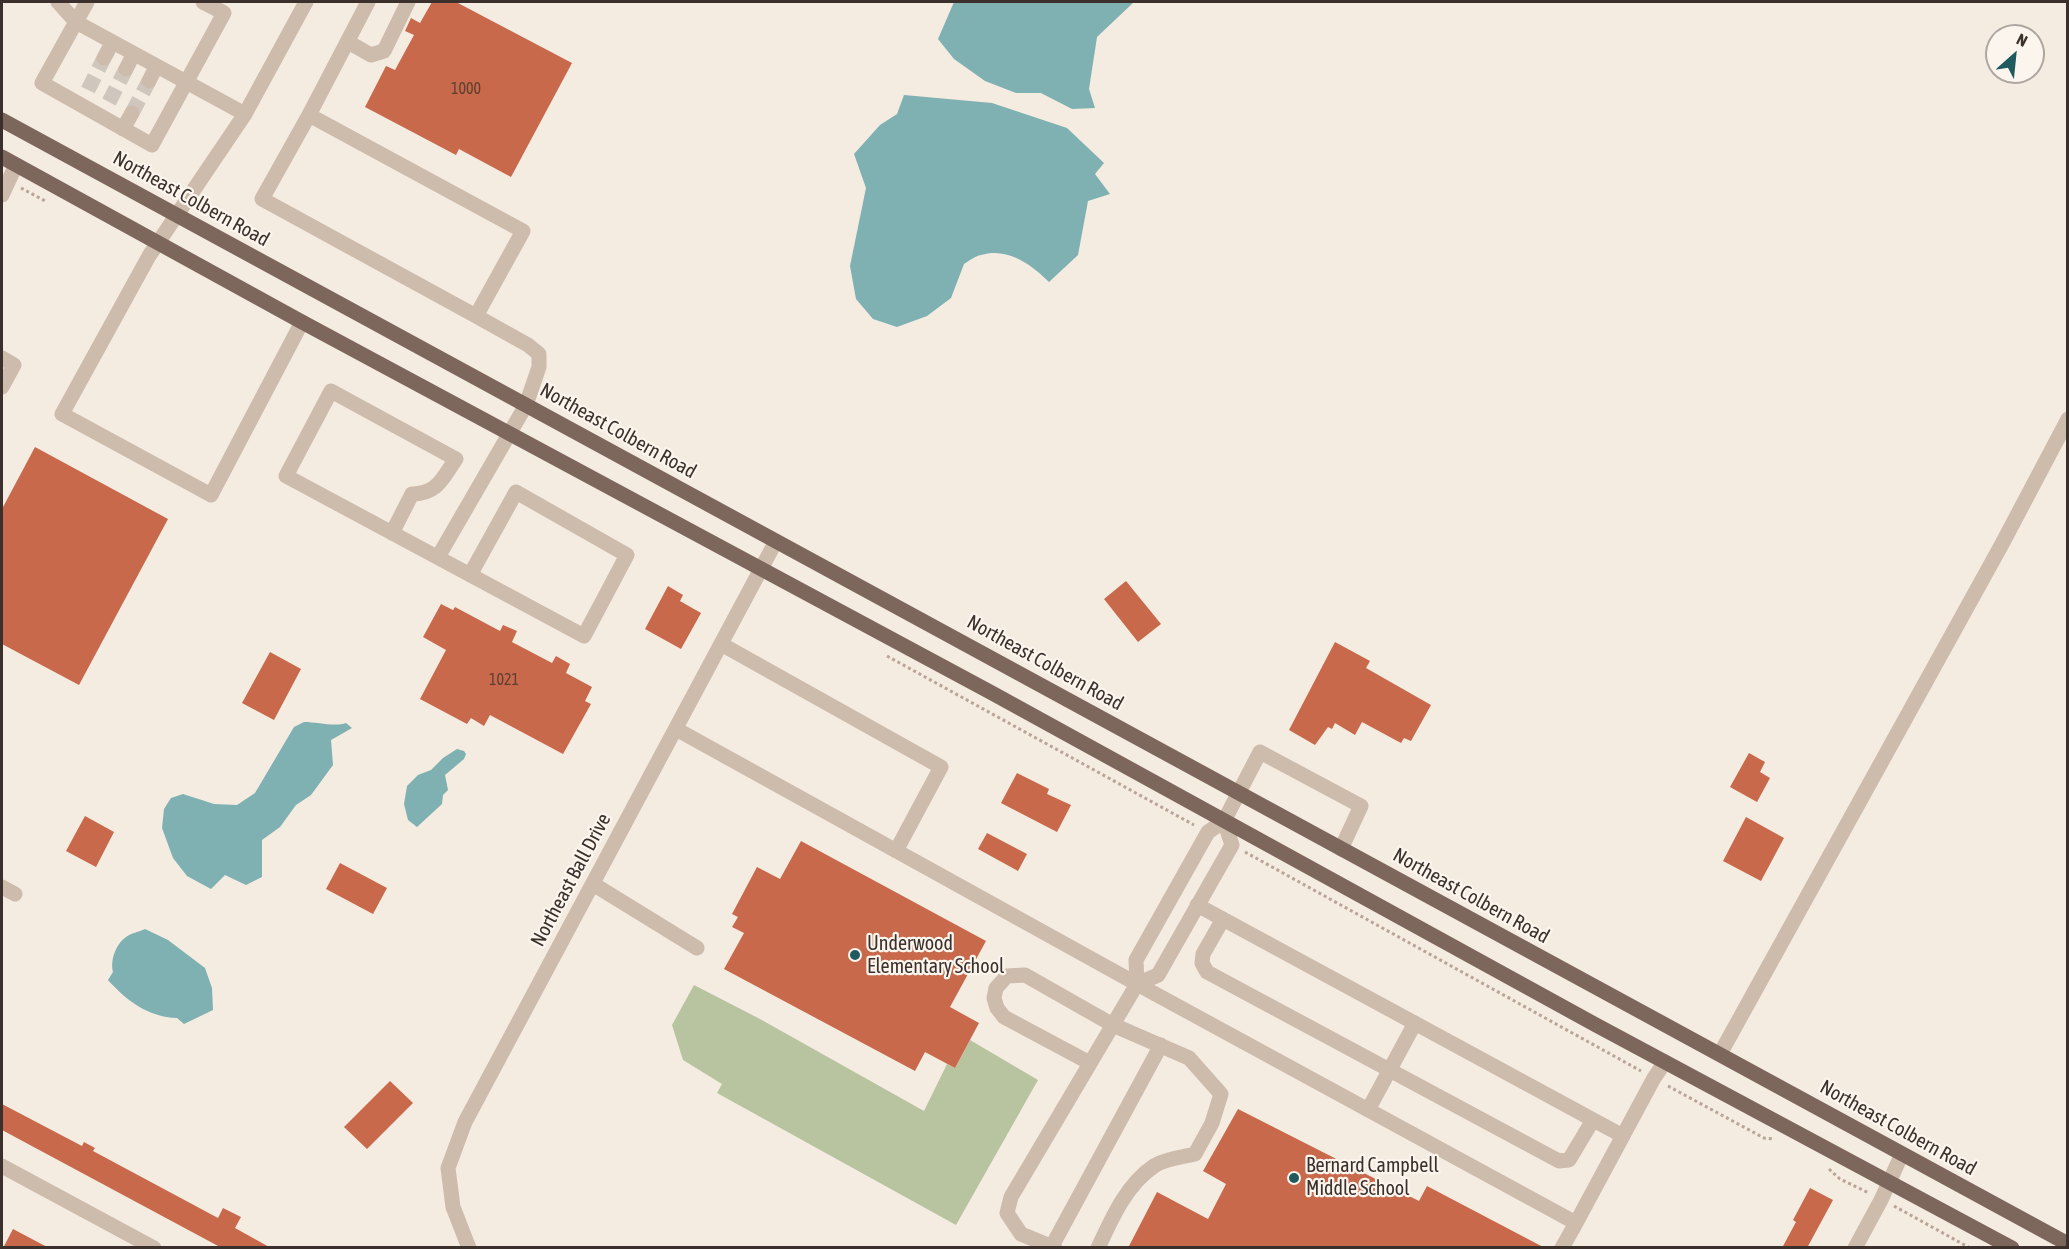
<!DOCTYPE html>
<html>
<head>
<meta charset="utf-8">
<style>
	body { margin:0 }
	#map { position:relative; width:2069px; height:1249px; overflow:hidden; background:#f4ebe1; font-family:"Asap Condensed",sans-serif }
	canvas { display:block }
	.frame { position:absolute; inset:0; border:3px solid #3b302b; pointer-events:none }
	.north { position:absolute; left:1985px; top:24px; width:60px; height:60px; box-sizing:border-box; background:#fbf5ee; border:2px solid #aea6a0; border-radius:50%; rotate:27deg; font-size:16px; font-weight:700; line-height:24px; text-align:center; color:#3b302b }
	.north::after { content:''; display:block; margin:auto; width:21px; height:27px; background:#1f5a5e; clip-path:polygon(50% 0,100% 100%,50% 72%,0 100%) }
</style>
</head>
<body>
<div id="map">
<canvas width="2069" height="1249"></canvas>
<div class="frame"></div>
<div class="north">N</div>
</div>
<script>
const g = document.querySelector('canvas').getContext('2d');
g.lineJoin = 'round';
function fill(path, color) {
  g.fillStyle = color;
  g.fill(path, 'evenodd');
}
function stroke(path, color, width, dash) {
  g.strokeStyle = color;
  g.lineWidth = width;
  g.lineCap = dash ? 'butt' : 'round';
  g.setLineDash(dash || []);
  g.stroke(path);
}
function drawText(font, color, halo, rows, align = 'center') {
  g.font = font + ' "Asap Condensed",sans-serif';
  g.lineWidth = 4.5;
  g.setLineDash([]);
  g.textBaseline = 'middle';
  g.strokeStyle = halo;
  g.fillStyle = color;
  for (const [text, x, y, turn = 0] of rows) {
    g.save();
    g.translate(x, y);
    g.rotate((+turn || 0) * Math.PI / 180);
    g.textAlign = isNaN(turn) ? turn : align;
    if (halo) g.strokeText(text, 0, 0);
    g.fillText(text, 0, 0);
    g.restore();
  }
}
fill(new Path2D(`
	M694,985L760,1019L924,1111L947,1064L955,1068L970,1040L1038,1080L956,1225L717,1093L722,1084L683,1060L672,1025Z`), '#b8c4a0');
fill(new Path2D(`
	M954,2H1134L1097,37L1089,89L1095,108L1072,109L1041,93H1016L985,81L954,59L938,39Z
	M904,95L992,103L1067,128L1104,163L1095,174L1110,194L1088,201L1078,255L1049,282C1031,264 1007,247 981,255C975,256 969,261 964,264L951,298L927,316L897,327L873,319L856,299L850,266L866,188L854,154L880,125L897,114Z
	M304,722C317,722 335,727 346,723L352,728L331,740L333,765L311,795L296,805L280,827L262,840V877L246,885L225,875L211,889L187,876L173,858L162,828L164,809L171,798L183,794L214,804L237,805L255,793L294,727Z
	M457,749L464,751L466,754L464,759L445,775L448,790L443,795L442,804L417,827L408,820L404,804L407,786L418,775L431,770L443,758Z
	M145,929L168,940L205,968L212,988L213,1010L184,1024L177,1018C148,1017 127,1001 108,980L113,972C110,960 116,944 126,937C131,933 139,932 145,929Z`), '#7fb0b2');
fill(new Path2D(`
	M432,2H456L572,63L511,177L459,149L456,155L365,107L386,66L395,70L414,35L405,31L411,18L420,23Z
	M35,447L168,519L79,685L2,644V509Z
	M1126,581L1161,624L1138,642L1104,599Z
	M668,586L683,595L680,601L701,613L681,649L645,629Z
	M441,604L453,610L455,607L500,631L503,625L517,631L512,642L552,663L556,656L570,664L566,673L592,687L585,701L591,704L563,754L490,715L484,726L471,718L467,724L420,699L446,650L423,637Z
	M1335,642L1370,661L1366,668L1431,705L1411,741L1404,738L1401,743L1362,722L1355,735L1335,723L1332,729L1328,727L1315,745L1289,730Z
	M270,652L301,669L274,720L242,703Z
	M1749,753L1765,762L1760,772L1770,778L1757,802L1730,787Z
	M1017,773L1049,789L1047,794L1071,805L1057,832L1001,803Z
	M85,816L114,832L96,867L66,851Z
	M1746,817L1784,838L1761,881L1723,861Z
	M987,833L1027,854L1018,871L978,849Z
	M801,841L986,941L950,1007L979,1023L955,1068L925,1052L915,1071L724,969L744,933L732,927L738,917L732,914L757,867L780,879Z
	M340,863L387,888L373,914L326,889Z
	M390,1081L413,1103L367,1149L344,1127Z
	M2,1104L82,1146L84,1142L95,1148L93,1151L218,1218L223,1208L241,1217L235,1228L271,1248L220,1247L2,1130Z
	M1238,1109L1419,1201L1427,1186L1545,1248H1128L1157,1192L1208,1219L1226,1184L1203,1171Z
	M1810,1188L1833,1200L1807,1248H1782L1796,1222L1793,1220Z
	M13,1229L49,1248H3Z`), '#c8694b');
stroke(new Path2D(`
	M88,90L104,58
	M109,102L126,69
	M132,113L149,81`), '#cfc6bd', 15, [15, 8]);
stroke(new Path2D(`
	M21,188L47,202
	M887,656L1194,825
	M1245,852L1641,1071
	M1668,1086L1764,1138L1774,1139
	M1829,1169L1840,1179L1869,1193
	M1894,1206L1970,1248`), '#b9a596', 3, [3, 3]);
stroke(new Path2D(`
	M58,2L76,22L245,114
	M87,2L42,83L152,145L224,13L203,2
	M348,42L371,55L384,51L408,2
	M104,58L112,43
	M126,69L133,55
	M149,81L156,67
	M309,115L523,231L476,316L262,199Z
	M309,115L368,2
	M123,129L132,113
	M2,195L16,165
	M302,322L211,495L62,414L149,256L245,114L306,2
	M2,358L14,365L2,387
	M392,533L412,494C438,494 443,477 456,459L331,391L286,476L584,636L627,555L516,492L470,575
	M438,557L526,405L539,367V354L528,345L476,316
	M721,644L941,767L896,851
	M676,729L1137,984L1576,1223L1562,1248
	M1224,821L1260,752L1361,806L1341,849
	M593,884L697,948
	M2,887L15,894
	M1197,905L1623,1136
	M1223,919L1203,954L1202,963L1207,972L1559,1161L1569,1160L1593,1120
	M1720,1054L2002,544L2068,419
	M1090,1063L1004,1017L997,1008L994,998L996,988L1007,976L1025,975L1113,1025L1189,1058L1221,1094L1212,1123L1195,1154C1183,1157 1164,1159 1154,1166C1126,1185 1112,1218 1098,1248
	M1368,1110L1415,1023
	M2,1166L154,1248
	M1576,1223L1654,1078L1665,1062
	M1052,1246L1161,1045
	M469,1248L453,1207L448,1168L465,1122L776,541
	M1055,1248L1021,1234L1007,1213L1011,1197L1137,984L1136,960L1208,832L1224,821L1232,845L1158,975L1137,984
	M1855,1248L1881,1200L1902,1154`), '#cdbbac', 15);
stroke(new Path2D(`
	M2,120L2068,1244
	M2,157L302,322L992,693L1596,1025L2012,1248`), '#7d675c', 15);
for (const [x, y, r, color] of [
	[855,955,6,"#1f5a5e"],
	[1294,1178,6,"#1f5a5e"]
]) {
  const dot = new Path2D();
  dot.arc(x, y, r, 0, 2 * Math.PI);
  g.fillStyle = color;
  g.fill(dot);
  stroke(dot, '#fbf5ee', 2);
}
drawText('16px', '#5e3e33', null, [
	["1000",466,89],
	["1021",504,680]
]);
drawText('20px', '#3b302b', '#fbf5ee', [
	["Northeast Colbern Road",191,199,29],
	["Northeast Colbern Road",618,431,29],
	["Northeast Colbern Road",1045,663,29],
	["Northeast Ball Drive",571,880,-62],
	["Northeast Colbern Road",1471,896,29],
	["Northeast Colbern Road",1898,1128,29]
]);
drawText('20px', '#3b302b', '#fbf5ee', [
	["Underwood",867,944],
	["Elementary School",867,967],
	["Bernard Campbell",1306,1166],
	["Middle School",1306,1189]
], 'left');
</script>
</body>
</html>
